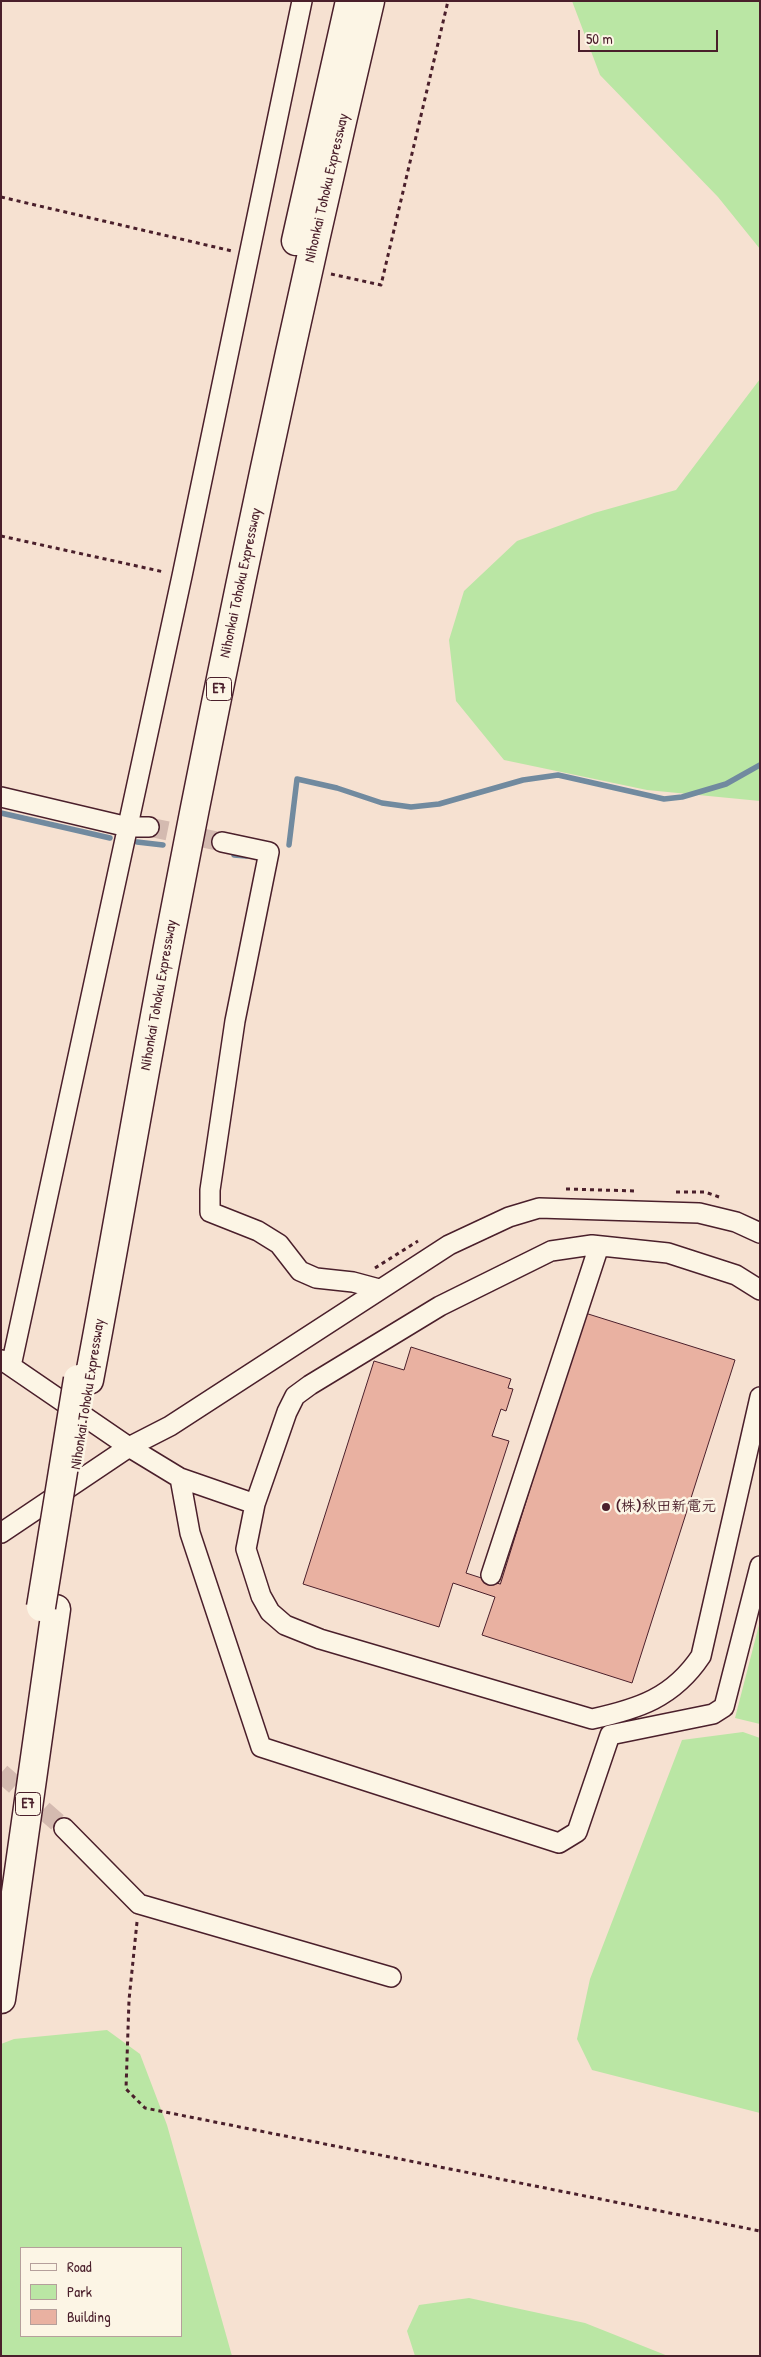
<!DOCTYPE html>
<html>
<head>
<meta charset="utf-8">
<style>
	body { margin:0 }
	#map { position:relative; width:761px; height:2357px; overflow:hidden; background:#f6e1d1; font-family:"Patrick Hand",sans-serif }
	canvas { display:block }
	.frame { position:absolute; inset:0; border:2px solid #4a1f2b; pointer-events:none }
	.legend { position:absolute; left:20px; top:2247px; width:162px; height:90px; box-sizing:border-box; background:#fcf5e5; border:1px solid #b59f9b; margin:0; padding:6px 9px; list-style:none; font-size:15px; color:#4a1f2b }
	.legend li { display:flex; align-items:center; gap:10px; height:25px }
	.legend b { width:25px; border:1px solid #b59f9b }
	.scale { position:absolute; left:578px; top:30px; width:140px; height:22px; box-sizing:border-box; border:2px solid #4a1f2b; border-top:0; padding-left:6px; font-size:15px; line-height:18px; white-space:nowrap; color:#4a1f2b; -webkit-text-stroke:4px #fcf5e5; paint-order:stroke }
</style>
</head>
<body>
<div id="map">
<canvas width="761" height="2357"></canvas>
<div class="frame"></div>
<ul class="legend">
<li><b style="height:6px;background:#fcf5e5"></b>Road</li>
<li><b style="height:14px;background:#bae6a4"></b>Park</li>
<li><b style="height:14px;background:#e9b1a1"></b>Building</li>
</ul>
<div class="scale">50 m</div>
</div>
<script>
const g = document.querySelector('canvas').getContext('2d');
g.lineJoin = 'round';
function fill(path, color) {
  g.fillStyle = color;
  g.fill(path, 'evenodd');
}
function stroke(path, color, width, dash) {
  g.strokeStyle = color;
  g.lineWidth = width;
  g.lineCap = dash ? 'butt' : 'round';
  g.setLineDash(dash || []);
  g.stroke(path);
}
function drawText(font, color, halo, rows, align = 'center') {
  g.font = font + ' "Patrick Hand","Klee One",sans-serif';
  g.lineWidth = 5;
  g.setLineDash([]);
  g.textBaseline = 'middle';
  g.strokeStyle = halo;
  g.fillStyle = color;
  for (const [text, x, y, turn = 0] of rows) {
    g.save();
    g.translate(x, y);
    g.rotate((+turn || 0) * Math.PI / 180);
    g.textAlign = isNaN(turn) ? turn : align;
    if (halo) g.strokeText(text, 0, 0);
    g.fillText(text, 0, 0);
    g.restore();
  }
}
fill(new Path2D(`
	M572,1H760V249L718,197L600,75Z
	M760,379V801L647,790L504,760L456,701L449,640L464,591L517,541L594,513L676,490Z
	M760,1621V1724L735,1718Z
	M743,1732L760,1738V2113L592,2070L577,2039L590,1979L682,1740Z
	M107,2030L140,2054L167,2125L232,2356H1V2044L14,2039ZM181,2248V2336H21V2248Z
	M469,2298L585,2323L668,2356H415L407,2331L419,2305Z`), '#bae6a4');
stroke(new Path2D(`
	M1,813L110,838
	M137,842L163,845
	M289,845L297,779L337,788L382,803L411,807L439,804L523,780L558,775L664,799L682,797L726,784L760,765
	M234,855L246,856`), '#718a9f', 5.5);
const building = new Path2D(`
	M585,1313L735,1360L632,1683L482,1635L495,1597L453,1583L439,1627L303,1584L374,1361L404,1370L411,1347L511,1379L508,1388L513,1389L506,1411L501,1409L492,1436L509,1441L466,1573L500,1584Z`);
fill(building, '#e9b1a1');
stroke(building, '#4a1f2b', 1);
stroke(new Path2D(`
	M149,827L222,842
	M1,1773L64,1828`), '#d4bab0', 19, [19, 9]);
const minor = new Path2D(`
	M1,797L128,827H149
	M222,842L269,852L235,1021L210,1190V1212L258,1231L279,1244L300,1271L316,1278L353,1282L379,1289
	M760,1290L736,1275L668,1253L592,1245L551,1251L440,1306L310,1385L295,1396L287,1412L255,1504L246,1549L261,1596L270,1612L285,1625L320,1639L592,1719C638,1709 673,1698 701,1656L760,1397
	M2,1360L129,1447L180,1478L190,1533L261,1747L559,1843L577,1832L610,1735L713,1714L724,1707L760,1566
	M11,1366L182,576L302,1
	M180,1478L255,1504
	M1,1533L129,1447L170,1426L449,1245L509,1217L539,1208L699,1213L736,1222L760,1233
	M491,1575L599,1246
	M64,1828L139,1904L391,1977`);
const highway = new Path2D(`
	M296,241L350,1
	M89,1380C118,1227 143,1074 173,921C232,613 298,307 370,1
	M1,1999L56,1609`);
stroke(minor, '#4a1f2b', 22);
stroke(highway, '#4a1f2b', 31);
stroke(new Path2D(`
	M1,197L232,251
	M331,274L381,285L448,1
	M1,536L164,572
	M566,1189L637,1191
	M676,1192H705L719,1197
	M375,1268L418,1241
	M137,1922L129,2000L126,2089L145,2108L760,2231`), '#4a1f2b', 3, [4, 4]);
stroke(minor, '#fcf5e5', 19);
stroke(highway, '#fcf5e5', 28);
const highwayBridge = new Path2D(`
	M41,1607L78,1379`);
stroke(highwayBridge, '#4a1f2b', 31, []);
stroke(highwayBridge, '#fcf5e5', 28);
for (const [x, y, r, color] of [
	[606,1507,5,"#4a1f2b"]
]) {
  const dot = new Path2D();
  dot.arc(x, y, r, 0, 2 * Math.PI);
  g.fillStyle = color;
  g.fill(dot);
  stroke(dot, '#fcf5e5', 2);
}
for (const [x, y, w] of [
	[219,689,25],
	[28,1804,25]
]) {
  const box = new Path2D();
  box.roundRect(x - w / 2, y - 11.5, w, 23, 4);
  g.fillStyle = '#fcf5e5';
  g.fill(box);
  stroke(box, '#4a1f2b', 1);
}
drawText('bold 14px', '#4a1f2b', null, [
	["E7",219,689],
	["E7",28,1804]
]);
drawText('15px', '#4a1f2b', '#fcf5e5', [
	["Nihonkai Tohoku Expressway",327,188,-77],
	["Nihonkai Tohoku Expressway",241,583,-78],
	["Nihonkai Tohoku Expressway",159,995,-80],
	["Nihonkai Tohoku Expressway",88,1394,-81]
]);
drawText('bold 15px', '#4a1f2b', '#fcf5e5', [
	["(株)秋田新電元",616,1507]
], 'left');
</script>
</body>
</html>
